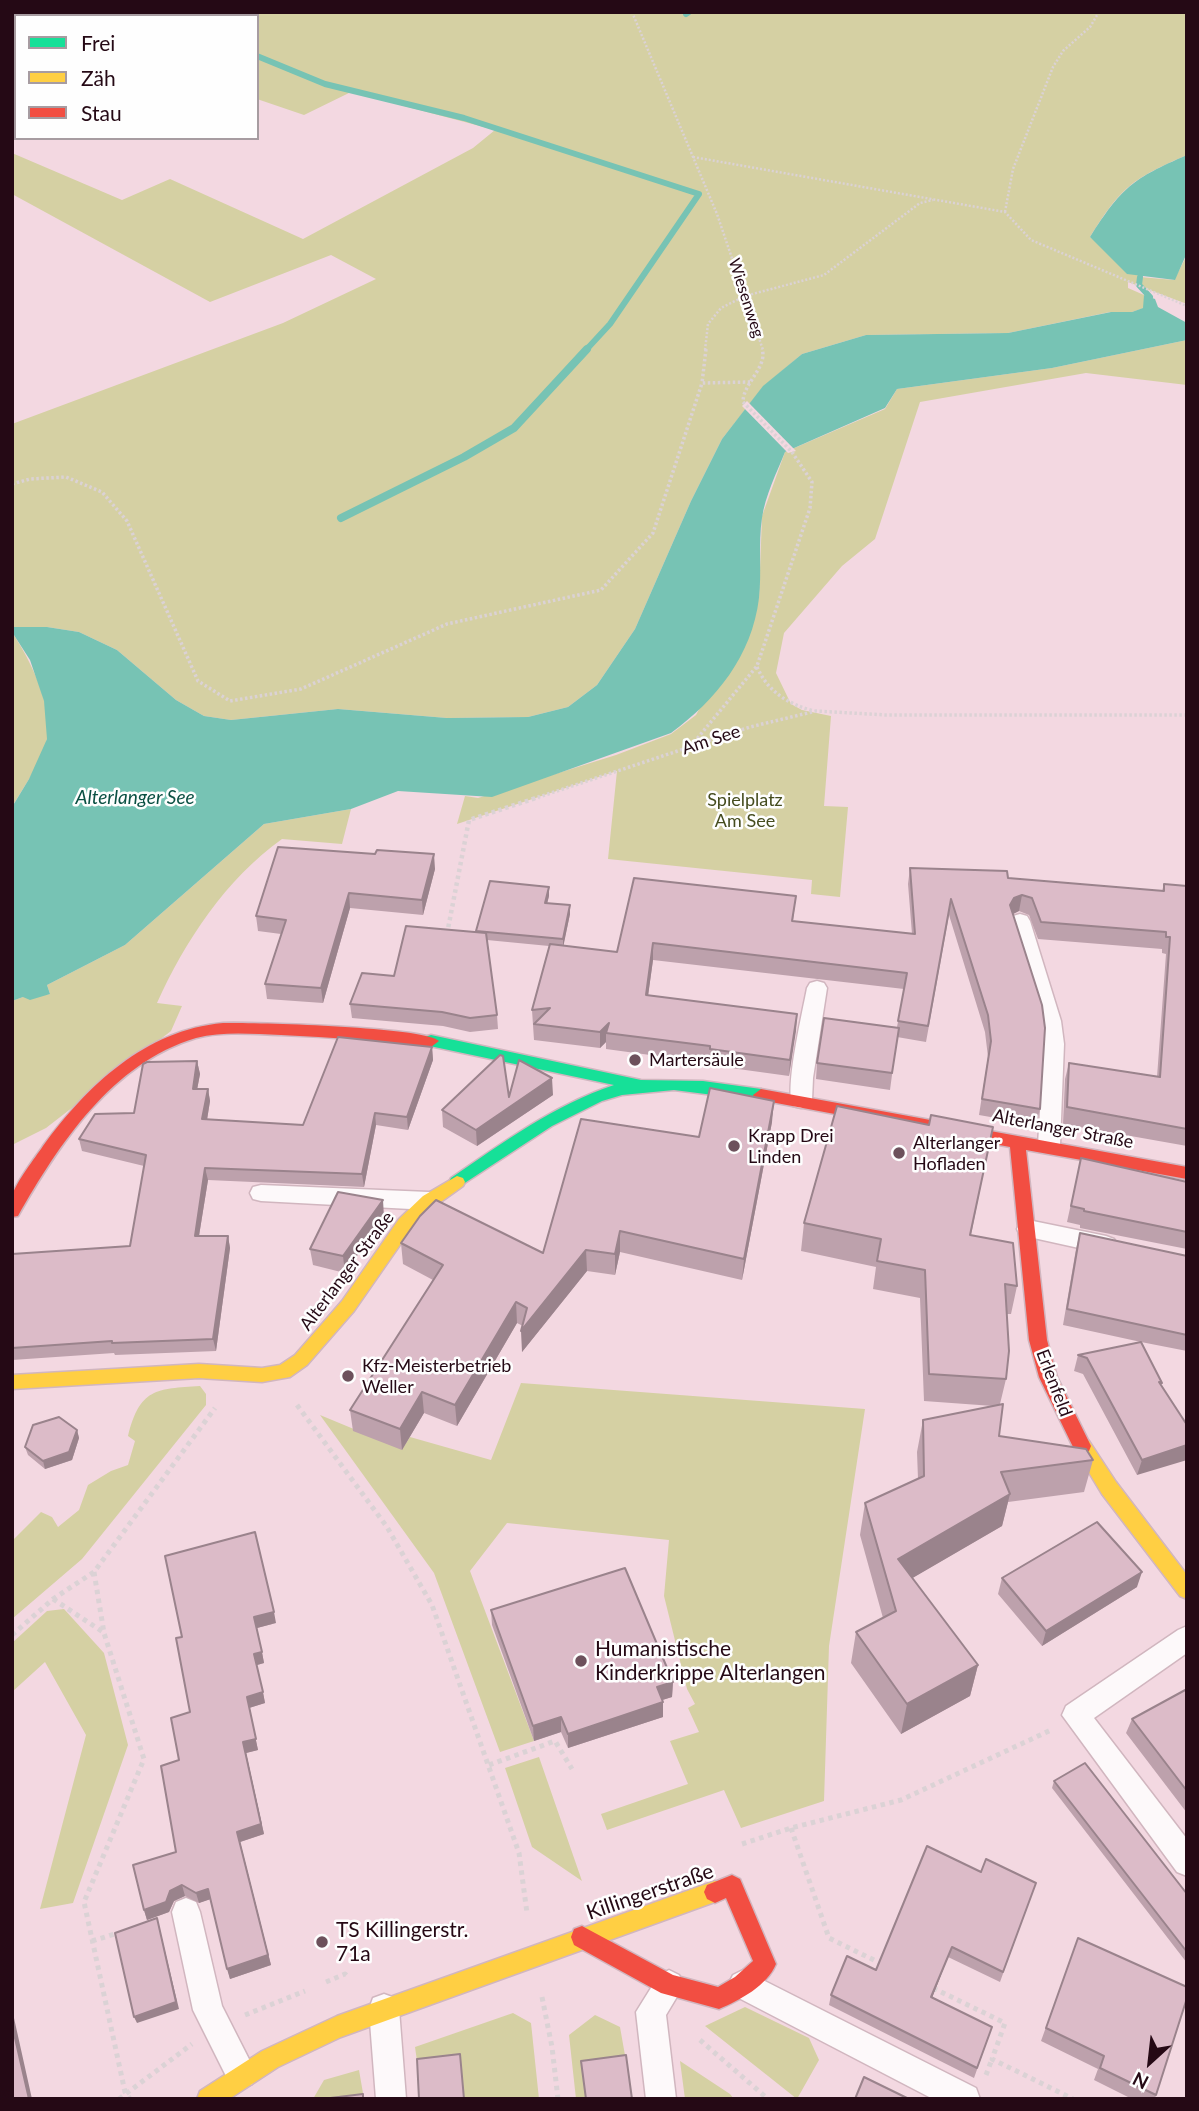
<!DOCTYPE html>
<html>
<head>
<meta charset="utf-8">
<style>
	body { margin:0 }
	#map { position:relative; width:1199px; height:2111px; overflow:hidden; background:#f3d8e1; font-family:Lato,sans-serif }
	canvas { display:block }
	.frame { position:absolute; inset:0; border:14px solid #250915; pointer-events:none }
	.legend { position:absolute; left:14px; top:14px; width:245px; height:126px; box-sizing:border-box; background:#fefefe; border:2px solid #a79ca1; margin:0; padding:9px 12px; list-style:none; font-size:21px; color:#250915 }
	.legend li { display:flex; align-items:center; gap:14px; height:35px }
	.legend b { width:35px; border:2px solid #a79ca1 }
	.north { position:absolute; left:1115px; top:2027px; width:70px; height:70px; -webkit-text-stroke:5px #fefefe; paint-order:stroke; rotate:207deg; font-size:19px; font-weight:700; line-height:28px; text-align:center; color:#250915 }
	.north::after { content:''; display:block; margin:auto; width:24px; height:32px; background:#250915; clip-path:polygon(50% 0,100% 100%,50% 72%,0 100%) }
</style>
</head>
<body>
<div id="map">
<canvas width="1199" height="2111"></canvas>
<div class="frame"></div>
<ul class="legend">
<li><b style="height:9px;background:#16e098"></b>Frei</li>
<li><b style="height:9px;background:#ffcf43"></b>Zäh</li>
<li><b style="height:9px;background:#f24e42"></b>Stau</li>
</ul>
<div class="north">N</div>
</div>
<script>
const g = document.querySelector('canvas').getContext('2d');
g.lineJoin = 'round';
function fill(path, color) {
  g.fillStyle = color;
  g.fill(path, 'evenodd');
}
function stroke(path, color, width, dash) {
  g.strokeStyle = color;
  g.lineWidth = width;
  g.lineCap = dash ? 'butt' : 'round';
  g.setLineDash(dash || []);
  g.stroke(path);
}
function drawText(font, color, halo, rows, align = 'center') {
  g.font = font + ' Lato,sans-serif';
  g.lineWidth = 5;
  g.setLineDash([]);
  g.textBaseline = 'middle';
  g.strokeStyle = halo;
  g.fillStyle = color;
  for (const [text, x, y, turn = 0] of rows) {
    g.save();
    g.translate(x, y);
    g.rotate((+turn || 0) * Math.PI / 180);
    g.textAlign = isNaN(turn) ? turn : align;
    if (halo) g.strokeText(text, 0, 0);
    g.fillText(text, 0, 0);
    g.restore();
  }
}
fill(new Path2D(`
	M1187,12V155C1132,179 1122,186 1090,237L1140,277L1174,280L1186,257L1187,243V304L1128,282V288L1144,295V308L1132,312H1110L1008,333L866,335L802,354L763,387L722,439L691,501L635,629L597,685L568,707L528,717L447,718L338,709L231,720L204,716L176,700L117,650L79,632L47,627H12V424L283,323L376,279L331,255L210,302L12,194V153L122,200L170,179L303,239L473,148L495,130L351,92L304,115L257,99V16H21L12,12Z
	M1187,340V385L1086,373L920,402L875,539L842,566L784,633L776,673L791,704L802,710L831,716L824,806L848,807L840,897L811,894L812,880L608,859L617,771L457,824L465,796L478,798L616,755L671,734L696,715L759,598L762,516L785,452L885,409L897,389L1052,368Z
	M12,632C30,660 53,704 47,739C43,760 23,788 12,807Z
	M351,809L342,844L282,839C226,879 185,941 157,1003L182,1006L171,1031L46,1128L12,1145V1001L23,997L50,994L47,985L125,945L264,824Z
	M521,1383L865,1409L829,1646L824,1801L741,1828L724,1790L607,1830L601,1814L688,1784L670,1741L699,1732L688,1708L695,1704L687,1689L664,1596L669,1540L507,1523L470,1571L534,1741L500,1752L434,1573L320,1415L402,1449L410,1437L491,1460Z
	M200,1386L206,1394V1405L82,1559L12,1619V1541L41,1512L52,1517L58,1527L79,1510L88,1485L111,1471L128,1465L135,1441L128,1436C140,1388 156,1389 200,1386Z
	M64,1609L104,1653L128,1745L73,1903L40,1909L86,1735L45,1662L12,1692V1643L47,1611Z
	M539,1757L582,1881L532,1847L505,1768Z
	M745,2007L809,2038L819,2060L797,2099L705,2026Z
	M513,2013L531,2023L539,2099H464L418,2068L415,2047Z
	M595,2015L620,2027L626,2061L585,2099H576L569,2035Z
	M680,2061L730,2094L734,2099H685Z
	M359,2070L364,2099H313L324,2080Z`), '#d5d0a3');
fill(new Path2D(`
	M1187,155L1186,255L1175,280L1127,274L1090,237C1122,187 1132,179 1187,155Z
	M1144,295L1155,299L1158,307L1187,323V340L1052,368L897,389L885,408L785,452C777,472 765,496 762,518C758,544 762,572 759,598C752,656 716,700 671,733L492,797L398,791L351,809L264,824L125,945L47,985L50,994L30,1000L23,997L12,1001V807L29,779L47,739L44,701L30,660L12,632V627H47L79,632L117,650L176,700L204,716L231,720L338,709L447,718L528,717L568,707L597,685L635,629L691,501L722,439L763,386L802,354L866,335L1008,333L1111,312H1132L1143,308Z`), '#77c3b4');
fill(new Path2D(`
	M747,401L796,451L788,453L742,406Z`), '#f3d8e1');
stroke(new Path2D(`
	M157,12L165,16
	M686,14L689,12
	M257,56L325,84L464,118L699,194L610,324L586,350
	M1140,277L1139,285L1150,297`), '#77c3b4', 6);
stroke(new Path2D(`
	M341,518L464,457L514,428L587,349`), '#77c3b4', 8);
const lane = new Path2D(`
	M1020,914L1027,916L1030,921L1061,1021L1064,1044L1060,1145L1057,1151L1049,1153L1041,1151L1038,1145L1044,1044L1041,1021L1010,921L1013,916Z
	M817,981L824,983L827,988L813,1078L812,1100L809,1106L801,1108L793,1106C784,1089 803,1010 807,988L810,983Z
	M261,1185L429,1192L437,1195L440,1201L437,1207L429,1210L261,1201L253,1199L250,1193L253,1187Z
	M1028,1220L1106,1236L1114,1239L1117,1245L1114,1251L1106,1254L1020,1235L1017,1229L1020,1223Z
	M1187,1626V1653L1094,1718L1187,1839V1876L1177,1872L1062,1715L1066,1706L1178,1630Z
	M186,1898L196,1902L200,1912L222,2006L256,2073L252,2084L241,2088L230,2084L193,2010L172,1912L176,1902Z
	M669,1970L679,1975L684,1985L666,2015L676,2099H646L636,2012L659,1975Z
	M743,1970L976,2088L980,2099H933L733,1995L728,1985L733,1975Z
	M384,1994L395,1998L399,2009L406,2099H376L369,2009L373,1998Z`);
const fast = new Path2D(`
	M431,1035L641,1080L703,1081L761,1089L769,1095L761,1101L674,1090L622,1095L602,1101L552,1126L457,1188L451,1186L449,1182L451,1178C504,1142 554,1105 614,1085L425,1045L423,1041L425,1037Z`);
const slow = new Path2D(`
	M457,1176L463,1178L465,1182L463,1186L435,1206L411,1229L354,1311L307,1365L290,1377L262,1382L199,1378L12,1389V1375L199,1364L262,1368L280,1365L295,1355L342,1301L399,1219L423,1196Z
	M1082,1438L1089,1441L1116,1482L1187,1575V1599L1180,1596L1102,1494L1073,1446L1075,1441Z
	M715,1881L723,1885L726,1892L723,1899L341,2037L278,2067L229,2099H197L200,2091L262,2051L337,2016Z`);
const jam = new Path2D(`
	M223,1023C251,1022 428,1027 439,1041L431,1047C381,1041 331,1037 281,1035C253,1034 223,1031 196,1038C112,1063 59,1144 18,1216L12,1217C12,1211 11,1202 12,1196C16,1182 35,1158 43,1146C87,1086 145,1030 223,1023Z
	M761,1089L1187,1167V1179L1026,1150L1047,1340L1057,1377L1091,1446L1089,1451L1082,1454L1075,1451L1039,1377L1029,1340L1010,1147L755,1099L753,1095Z
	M732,1875L740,1879L776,1964C767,1986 740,2000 719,2009L661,1993L574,1945L571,1937L574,1929L582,1926L673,1975L718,1987L735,1977L753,1961L726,1898L715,1903L707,1899L704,1892L707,1885Z`);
stroke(lane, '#d1b6bf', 3);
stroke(fast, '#d1b6bf', 3);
stroke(slow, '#d1b6bf', 3);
stroke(jam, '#d1b6bf', 3);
stroke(new Path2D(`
	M632,12L717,214L763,350
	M693,157L1005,212L1031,240L1187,306
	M1005,212L1013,169L1053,67L1063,51L1090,27L1099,12
	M705,350L708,324L721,308L745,296L824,275L920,203L933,200`), '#dbd2d5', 2.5, [2, 2]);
stroke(new Path2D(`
	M706,349L702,383L750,382
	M12,484L30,479L66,477L102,492L127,521L198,681L230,701L301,689L447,624L601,590L653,533L702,383
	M757,667C768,692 788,704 814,711
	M691,746L757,666L810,508L812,482L792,452L743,402C743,383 768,367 762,349
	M533,799L750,727L816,711L886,715H1187`), '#dbd2d5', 3.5, [2.5, 2.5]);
stroke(new Path2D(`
	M447,934L469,820L539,797`), '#dbd2d5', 4.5, [3.5, 3.5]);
stroke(new Path2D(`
	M297,1405L387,1527L432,1605L519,1853L527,1913
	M94,1572L104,1633L144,1759L84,1902L125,2092L130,2099
	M53,1599L103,1632
	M12,1635L53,1599L94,1572L215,1408
	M489,1765L555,1741L572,1769
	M791,1828L829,1938L884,1965
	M742,1844L791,1828L901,1800L1051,1730
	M92,1941L118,1933
	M326,1982L345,1974L349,1978
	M933,1988L1005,2023L992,2059L1073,2099
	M542,1997L552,2047L558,2099
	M245,2015L305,1991
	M700,2040L768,2099
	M986,2075L992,2059
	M119,2099L192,2044`), '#dbd2d5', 5, [4.5, 4.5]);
fill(lane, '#fdf9fa');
fill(fast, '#16e098');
fill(slow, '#ffcf43');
fill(jam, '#f24e42');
fill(new Path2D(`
	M910,868L1008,878L1162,891L1164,884L1187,886V1146L1063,1124L1065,1079L1069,1063L1157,1077L1166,954L1162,953V949L1038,939L1029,915L1019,911L1013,914L1040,1109L1036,1125L979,1115L988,1057L985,1032L949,915L926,1042L897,1037L890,1090L816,1079L817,1063L897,1027L904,989L653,960L648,995L797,1014L789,1076L709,1065V1063L606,1049V1042L600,1048L534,1040L532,1010L549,946L487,940L497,1015L498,1029L470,1032L443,1026L352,1018L350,1004L476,932V931L549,896L547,903L570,905V914L563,946L617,952L796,896L793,921L912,934L908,884Z
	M435,869L423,915L350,908L323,1003L267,999L265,984L281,934L258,931L256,916Z
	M432,1047L433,1060L408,1130L376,1125L364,1187L208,1180L199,1236H228L230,1248L216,1351L115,1355L114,1353L12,1360V1254L130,1246L144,1166L82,1151L79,1139L134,1113L197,1061L200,1074L197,1089H208L210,1101L207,1120L303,1125Z
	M553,1095L477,1146L443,1127L442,1110L509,1097Z
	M772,1122L742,1280L620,1252L615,1275L587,1271L522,1352L523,1326L517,1323L457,1426L424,1413L402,1450L353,1431L350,1410L433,1280L403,1264L401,1243L543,1253L699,1137Z
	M929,1125L987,1155L971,1235L1017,1286L1011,1314H1007L1006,1379L1000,1404L999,1436L1093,1460L1084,1492L1008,1502L1002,1526L912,1578L978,1665L970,1696L901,1734L851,1663L856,1632L883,1618L860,1535L865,1503L918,1479L917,1452L923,1420L993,1406L924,1401L920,1298L873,1289L876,1267L801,1251L804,1223Z
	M1081,1158L1187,1182V1249L1080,1228V1225L1067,1222Z
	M384,1217L345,1273L313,1265L310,1249Z
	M1080,1233L1187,1271V1351L1141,1342L1162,1383L1161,1385L1187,1425L1137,1475L1083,1374L1074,1371L1078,1355L1141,1342L1063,1325L1076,1249Z
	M77,1430L79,1438L72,1460L45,1469L28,1455L25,1447Z
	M1002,1578L1137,1587L1042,1646L998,1594Z
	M491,1610L673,1682L672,1697L662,1700L663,1702V1717L568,1748L561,1732L534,1741L492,1625Z
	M276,1623L257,1628L264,1663L257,1665L265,1703L249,1708L258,1750L246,1753L264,1834L240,1842L271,1965L230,1979L210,1899L199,1903L185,1896L174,1901L169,1912L147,1920L144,1910L176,1852L179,1760L190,1712L182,1637Z
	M1187,1689V1813L1126,1733L1132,1719Z
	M1054,1781L1187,1894V1963L1052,1788Z
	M981,1872L1036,1883L1000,1982L948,1957L932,1998L992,2027L974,2078L829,2005L831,1995L876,1970Z
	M1078,1938L1156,2095L1155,2099H1132L1094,2080L1098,2069L1041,2041Z`), '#bda1ac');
fill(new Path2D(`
	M434,854L435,869L423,915L422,900Z
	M549,887V896L545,912V903Z
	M349,893L350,908L323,1003L321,988Z
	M1022,895L1019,911L1011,915L1010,905L1014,898Z
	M570,905V914L563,948V939Z
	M653,943V960L646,1011V995Z
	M797,1014L796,1031L789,1076L790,1060Z
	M609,1023L606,1033V1042L600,1048V1032Z
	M432,1047L433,1060L408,1130L407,1117Z
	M197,1061L200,1074L195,1101L193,1089Z
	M552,1078L553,1095L477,1146L476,1130Z
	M208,1089L210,1101L205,1132L202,1119Z
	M774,1101L772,1122L742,1280L744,1259Z
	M375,1113L376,1125L364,1187L362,1174Z
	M205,1168L208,1180L197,1248L195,1236Z
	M383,1200L384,1217L345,1273L343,1256Z
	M620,1231V1252L615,1275V1254Z
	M228,1236L230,1248L216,1351L213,1339Z
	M586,1250L587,1271L522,1352L521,1331Z
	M516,1302L517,1323L457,1426L455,1405Z
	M422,1392L424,1413L402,1450L400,1429Z
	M77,1430L79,1438L72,1460L45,1469L43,1461Z
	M1187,1445V1460L1137,1475L1142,1460Z
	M1010,1494L1002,1526L892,1590L898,1559Z
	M1142,1572L1137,1587L1042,1646L1046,1631Z
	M274,1612L276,1623L257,1628L254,1617Z
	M262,1652L264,1663L257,1665L254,1654Z
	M978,1665L970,1696L901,1734L907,1704Z
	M673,1682L672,1697L656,1702L657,1687Z
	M263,1692L265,1703L249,1708L258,1750L246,1753L264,1834L240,1842L271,1965L230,1979L227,1969L247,1697Z
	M663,1702V1717L568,1748V1734Z
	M561,1717V1732L534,1741L533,1726Z
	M182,1885L185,1896L174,1901L169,1912L147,1920L144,1910L170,1891Z
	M208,1889L211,1899L199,1903L196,1893Z
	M157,1918L179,2009L137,2023L134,2017Z
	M952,1947L948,1957L928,2008L931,1997Z
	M12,2009L32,2099H29L12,2025Z`), '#9a838c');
const building = new Path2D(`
	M278,847L375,854L377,850L434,854L422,900L349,893L321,988L265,984L286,920L256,916Z
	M910,868L1007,871L1008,878L1164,891V884L1187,886V1129L1067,1107L1069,1063L1160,1077L1170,937H1166V932L1041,922L1032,898L1022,895L1014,898L1010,905L1042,1005L1045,1028L1040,1109L982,1099L991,1041L988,1015L951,899L928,1026L898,1021L907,973L653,943L646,995L797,1014L790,1060L710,1049V1046L606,1033L609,1023L600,1032L534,1024L550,1008L532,1010L550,944L617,952L634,878L796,896L792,921L915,934Z
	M490,881L549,887L545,903L570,905L563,939L476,931Z
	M406,926L486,933L497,1015L470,1018L442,1012L350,1004L362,973L394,976Z
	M824,1018L899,1028L892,1073L817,1063Z
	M338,1037L432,1047L407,1117L375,1113L362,1174L205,1168L195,1236H228L213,1339L112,1343V1341L12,1348V1254L130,1246L146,1155L79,1139L95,1114L134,1113L143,1064L147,1062L197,1061L193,1089H208L202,1119L303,1125Z
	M500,1055L503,1056L509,1097L519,1060L552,1078L476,1130L442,1110Z
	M710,1088L774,1101L744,1259L620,1231L615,1254L586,1250L521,1331L527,1308L516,1302L455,1405L422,1392L400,1429L350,1410L443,1265L401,1243L420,1216L436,1200L543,1253L581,1119L699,1137Z
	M837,1106L929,1125L931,1115L993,1127L970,1235L1013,1243L1017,1286L1005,1284L1009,1351L1006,1379L929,1374L925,1270L877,1261L881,1239L804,1223Z
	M1081,1158L1187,1182V1232L1084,1211V1209L1071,1206Z
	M338,1192L383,1200L343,1256L310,1249Z
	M1080,1233L1187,1256L1186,1271H1187V1335L1067,1309Z
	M1141,1342L1162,1383L1159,1382L1187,1425V1445L1142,1460L1087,1358L1078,1355Z
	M1003,1404L999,1436L1086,1449L1093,1460L1001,1472L1010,1494L898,1559L978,1665L907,1704L856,1632L896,1611L865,1503L924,1476L923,1420Z
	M59,1417L77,1430L69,1452L43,1461L25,1447L33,1425Z
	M1097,1522L1142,1572L1046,1631L1002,1578Z
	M255,1532L274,1612L254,1617L262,1652L254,1654L263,1692L247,1697L256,1739L243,1742L261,1824L237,1832L268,1955L227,1969L208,1889L196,1893L182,1885L170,1891L166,1902L144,1910L133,1865L176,1852L161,1766L179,1760L171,1718L190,1712L176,1638L182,1637L165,1556Z
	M625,1568L673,1682L657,1687L663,1702L568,1734L561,1717L533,1726L491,1610Z
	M1187,1689V1791L1132,1719Z
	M1085,1763L1187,1894V1952L1054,1781Z
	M927,1846L981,1872L986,1859L1036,1883L1003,1972L952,1947L931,1997L992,2027L977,2068L831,1995L847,1956L876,1970Z
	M157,1918L176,2002L134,2017L115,1933Z
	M1078,1938L1187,1987V1998L1156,2095L1100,2068L1104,2056L1046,2028Z
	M12,2025L29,2099H12Z
	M460,2054L464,2099H419L417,2059Z
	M626,2055L632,2099H586L581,2061Z
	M864,2077L909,2099H855Z
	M363,2094V2099H322Z`);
fill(building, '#dcbbc8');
stroke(building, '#9a838c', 2);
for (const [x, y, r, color] of [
	[635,1060,7,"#6d515c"],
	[734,1146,7,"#6d515c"],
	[899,1153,7,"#6d515c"],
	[348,1376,7,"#6d515c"],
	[581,1661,7,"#6d515c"],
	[322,1942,7,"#6d515c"]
]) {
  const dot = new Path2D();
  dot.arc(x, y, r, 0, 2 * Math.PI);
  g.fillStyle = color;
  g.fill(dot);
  stroke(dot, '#fefefe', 2.5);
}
drawText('16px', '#250915', '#fefefe', [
	["Wiesenweg",746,298,72]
]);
drawText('18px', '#250915', '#fefefe', [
	["Am See",711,740,-18],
	["Alterlanger Straße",1063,1129,11],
	["Alterlanger Straße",347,1271,-53],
	["Erlenfeld",1054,1383,69]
]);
drawText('18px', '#454c1e', '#fefefe', [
	["Spielplatz",745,800],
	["Am See",745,821]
]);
drawText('18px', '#250915', '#fefefe', [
	["Martersäule",649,1060],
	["Krapp Drei",748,1136],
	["Linden",748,1157],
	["Alterlanger",913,1143],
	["Hofladen",913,1164],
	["Kfz-Meisterbetrieb",362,1366],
	["Weller",362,1387]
], 'left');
drawText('italic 19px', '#0a5043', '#fefefe', [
	["Alterlanger See",135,798]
]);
drawText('21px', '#250915', '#fefefe', [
	["Humanistische",595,1649],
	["Kinderkrippe Alterlangen",595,1673],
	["TS Killingerstr.",336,1930],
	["71a",336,1954]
], 'left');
drawText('21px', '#250915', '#fefefe', [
	["Killingerstraße",650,1892,-19]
]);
</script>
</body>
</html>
